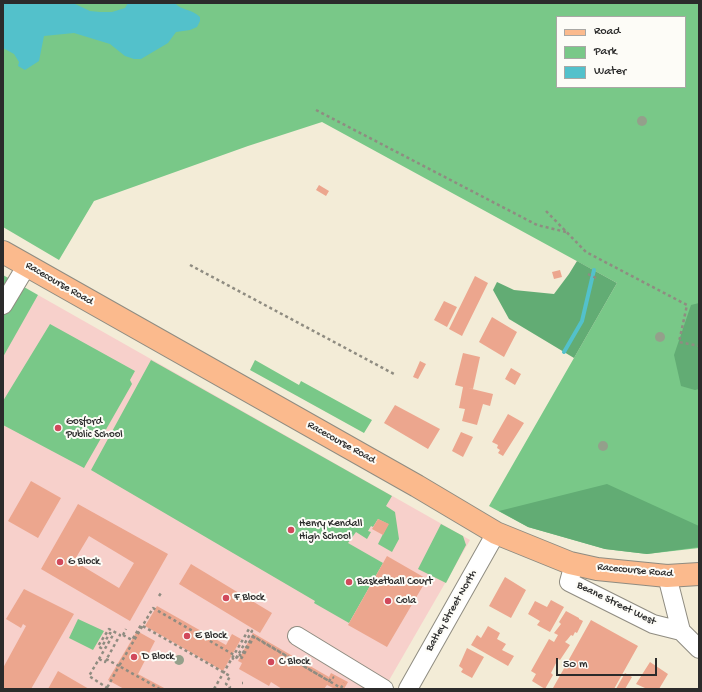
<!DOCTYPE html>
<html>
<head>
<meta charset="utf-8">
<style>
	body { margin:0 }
	#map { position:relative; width:702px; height:692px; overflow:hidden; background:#f3ecd7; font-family:"Gochi Hand",sans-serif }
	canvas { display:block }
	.frame { position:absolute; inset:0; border:4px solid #2b2b2b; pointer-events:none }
	.legend { position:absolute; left:556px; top:16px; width:130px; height:72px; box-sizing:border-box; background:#fdfcf7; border:1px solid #a9a8a5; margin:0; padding:5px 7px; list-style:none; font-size:12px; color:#2b2b2b }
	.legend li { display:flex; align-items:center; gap:8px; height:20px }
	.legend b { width:20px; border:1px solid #a9a8a5 }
	.scale { position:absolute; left:556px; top:658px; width:101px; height:18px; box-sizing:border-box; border:2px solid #2b2b2b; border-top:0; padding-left:5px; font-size:12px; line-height:14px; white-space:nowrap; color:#2b2b2b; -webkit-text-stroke:3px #fdfcf7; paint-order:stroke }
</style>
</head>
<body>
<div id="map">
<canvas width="702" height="692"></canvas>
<div class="frame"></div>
<ul class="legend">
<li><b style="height:5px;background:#fbba8d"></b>Road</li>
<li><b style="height:11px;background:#79c888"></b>Park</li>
<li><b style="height:11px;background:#53c1cb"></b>Water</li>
</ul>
<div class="scale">50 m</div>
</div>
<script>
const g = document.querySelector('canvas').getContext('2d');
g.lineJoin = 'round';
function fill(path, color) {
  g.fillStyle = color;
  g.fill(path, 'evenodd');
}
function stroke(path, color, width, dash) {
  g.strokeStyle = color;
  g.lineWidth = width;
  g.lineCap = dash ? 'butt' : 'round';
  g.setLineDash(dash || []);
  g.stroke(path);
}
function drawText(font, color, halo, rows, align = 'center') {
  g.font = font + ' "Gochi Hand",sans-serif';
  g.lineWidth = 4;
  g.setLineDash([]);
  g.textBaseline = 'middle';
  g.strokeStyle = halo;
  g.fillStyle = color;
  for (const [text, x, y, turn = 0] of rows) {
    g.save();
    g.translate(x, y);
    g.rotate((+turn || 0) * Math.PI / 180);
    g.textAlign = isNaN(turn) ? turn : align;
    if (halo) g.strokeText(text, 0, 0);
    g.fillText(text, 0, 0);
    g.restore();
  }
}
fill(new Path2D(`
	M38,295L470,540L384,689H3V355Z`), '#f7d0cb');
fill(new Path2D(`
	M3,3H699V548L647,554L605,549L528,527L489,506L617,283L322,122L248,146L94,201L59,260L3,227ZM557,17H685V87H557Z
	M3,275L38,295L3,357Z
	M50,324L135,371L130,380L132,384L84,468L3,425V401Z
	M151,360L392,496L386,506L395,512L399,539L392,552L378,544L388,524L378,519L373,527L371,526L368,531L371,532L367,539L356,532L348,543L383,563L349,623L314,603L315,601L91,470Z
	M255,360L299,385L301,381L372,420L364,433L250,370Z
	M441,524L463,536L466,545L446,583L418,569Z
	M78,619L104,631L93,650L69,638Z`), '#79c888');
fill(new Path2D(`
	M577,261L617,283L574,358L509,319L493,290L497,282L514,290L554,294L569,274Z
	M699,303V389L695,390L681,386L674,355L691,305Z
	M607,484L699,526V547L647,554L605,549L528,527L499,511Z`), '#62ac74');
fill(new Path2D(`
	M3,3H73L90,11L100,12H112L125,8L128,3H175C181,11 191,8 200,17V21L197,27L190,30L176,32L168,43L141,59H134L125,56L110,44L74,33L44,36L39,61L25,70L18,66L19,62L14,54L3,48Z`), '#53c1cb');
stroke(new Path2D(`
	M564,352L582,321L594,270`), '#53c1cb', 4);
fill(new Path2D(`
	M319,185L329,191L326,196L316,190Z
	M560,270L562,277L554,279L552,272Z
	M475,276L488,283L462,336L449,329Z
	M444,301L457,307L447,327L434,320Z
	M492,317L517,332L504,357L479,342Z
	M463,353L480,357L473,389L468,388L493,394L490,406L483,404L477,425L462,421L465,409L459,408L463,387L455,385Z
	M420,361L426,364L418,379L413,377Z
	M511,368L521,374L515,385L505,379Z
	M395,405L440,429L428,449L384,423Z
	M508,414L524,423L503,456L498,453L500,450L497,448L498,445L492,442Z
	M461,432L473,437L463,457L452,451Z
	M31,481L61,498L38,538L8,521Z
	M78,504L168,554L130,621L41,569ZM89,536L134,563L119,588L74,561Z
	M378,519L389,524L383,535L372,529Z
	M387,556L427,579L387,647L348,625Z
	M191,564L272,613L260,633L179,584Z
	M505,577L526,590L511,618L489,606Z
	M24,589L74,614L31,689H3V668L26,626L23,624L21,628L6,619Z
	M551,600L564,607L550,632L537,625L540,621L528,614L535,601L547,607Z
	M157,606L226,645L232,634L241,639L223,671L145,626Z
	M566,611L579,618V619L583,621L577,633L575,632L573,636L571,635L567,640L565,642L570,645L560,660L558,659L551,673L553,675L545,689L532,681L536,674L531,671L549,639L554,642L558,635L554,633L561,624L559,622Z
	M591,620L638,646L614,689H555L553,688Z
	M488,626L500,633L497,639L506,644L502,650L514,656L508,666L471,645L477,635L481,638Z
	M137,631L155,641L138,674L166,689H124L108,680Z
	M253,633L329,677L331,673L348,682L344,689H335L327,685L324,689H282L271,682L269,686L239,669L242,663L238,661Z
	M467,648L484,657L472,678L461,672L463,669L459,666Z
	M650,662L668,674L659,689H644L645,688L636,684Z
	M58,671L89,689H48Z
	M625,673L632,677L625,689H616Z`), '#eca68e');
const minor = new Path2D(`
	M3,305L27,265
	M574,564L569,582L653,624L681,631
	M667,576L681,631L699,649
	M297,636L384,689
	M408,689L496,533`);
const major = new Path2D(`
	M3,252L417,486L496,533L570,563L597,569L667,576L699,574`);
stroke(minor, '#8f8c81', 20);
stroke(major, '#8f8c81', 24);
stroke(new Path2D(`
	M316,110L537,225L566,232
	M546,211L586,252L687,305L679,342L699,346
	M190,265L394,374
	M588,274L596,278
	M159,596L161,593
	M123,635L132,640L141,625L230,676L226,684L230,687L229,689
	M123,635L126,629
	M239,654L241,656L253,636L329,681L332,677L334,678
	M99,659L105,662L120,635L109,629L98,646L101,648L110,633L113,635L89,676L109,689
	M106,659L119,666L107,688
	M242,683H243
	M160,689L119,666L153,608L241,659L254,637L341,688L344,683
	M214,689L249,629L252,631L235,660L232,658`), '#8f8c81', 2.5, [3, 3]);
stroke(minor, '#fff', 18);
stroke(major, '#fbba8d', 22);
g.fillStyle = '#94a08b';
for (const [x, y] of [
	[642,121],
	[660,337],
	[603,446],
	[179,660]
]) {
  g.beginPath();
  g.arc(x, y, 5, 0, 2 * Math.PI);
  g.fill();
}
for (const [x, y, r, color] of [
	[58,428,4,"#d1495b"],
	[291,530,4,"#d1495b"],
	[60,562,4,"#d1495b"],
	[349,582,4,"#d1495b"],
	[226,598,4,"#d1495b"],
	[388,601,4,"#d1495b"],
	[187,636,4,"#d1495b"],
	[134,657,4,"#d1495b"],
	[271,662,4,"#d1495b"]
]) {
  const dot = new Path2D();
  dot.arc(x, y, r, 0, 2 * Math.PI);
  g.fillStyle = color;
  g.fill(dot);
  stroke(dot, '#fdfcf7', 1.5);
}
drawText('11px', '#2b2b2b', '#fdfcf7', [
	["Racecourse Road",59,284,30],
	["Racecourse Road",341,443,29],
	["Racecourse Road",635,571,5],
	["Beane Street West",616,604,26],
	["Batley Street North",452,611,-60]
]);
drawText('11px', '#2b2b2b', '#fdfcf7', [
	["Gosford",66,422],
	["Public School",66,435],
	["Henry Kendall",299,524],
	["High School",299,537],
	["G Block",68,562],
	["Basketball Court",357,582],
	["F Block",234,598],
	["Cola",396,601],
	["E Block",195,636],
	["D Block",142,657],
	["C Block",279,662]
], 'left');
</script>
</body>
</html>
